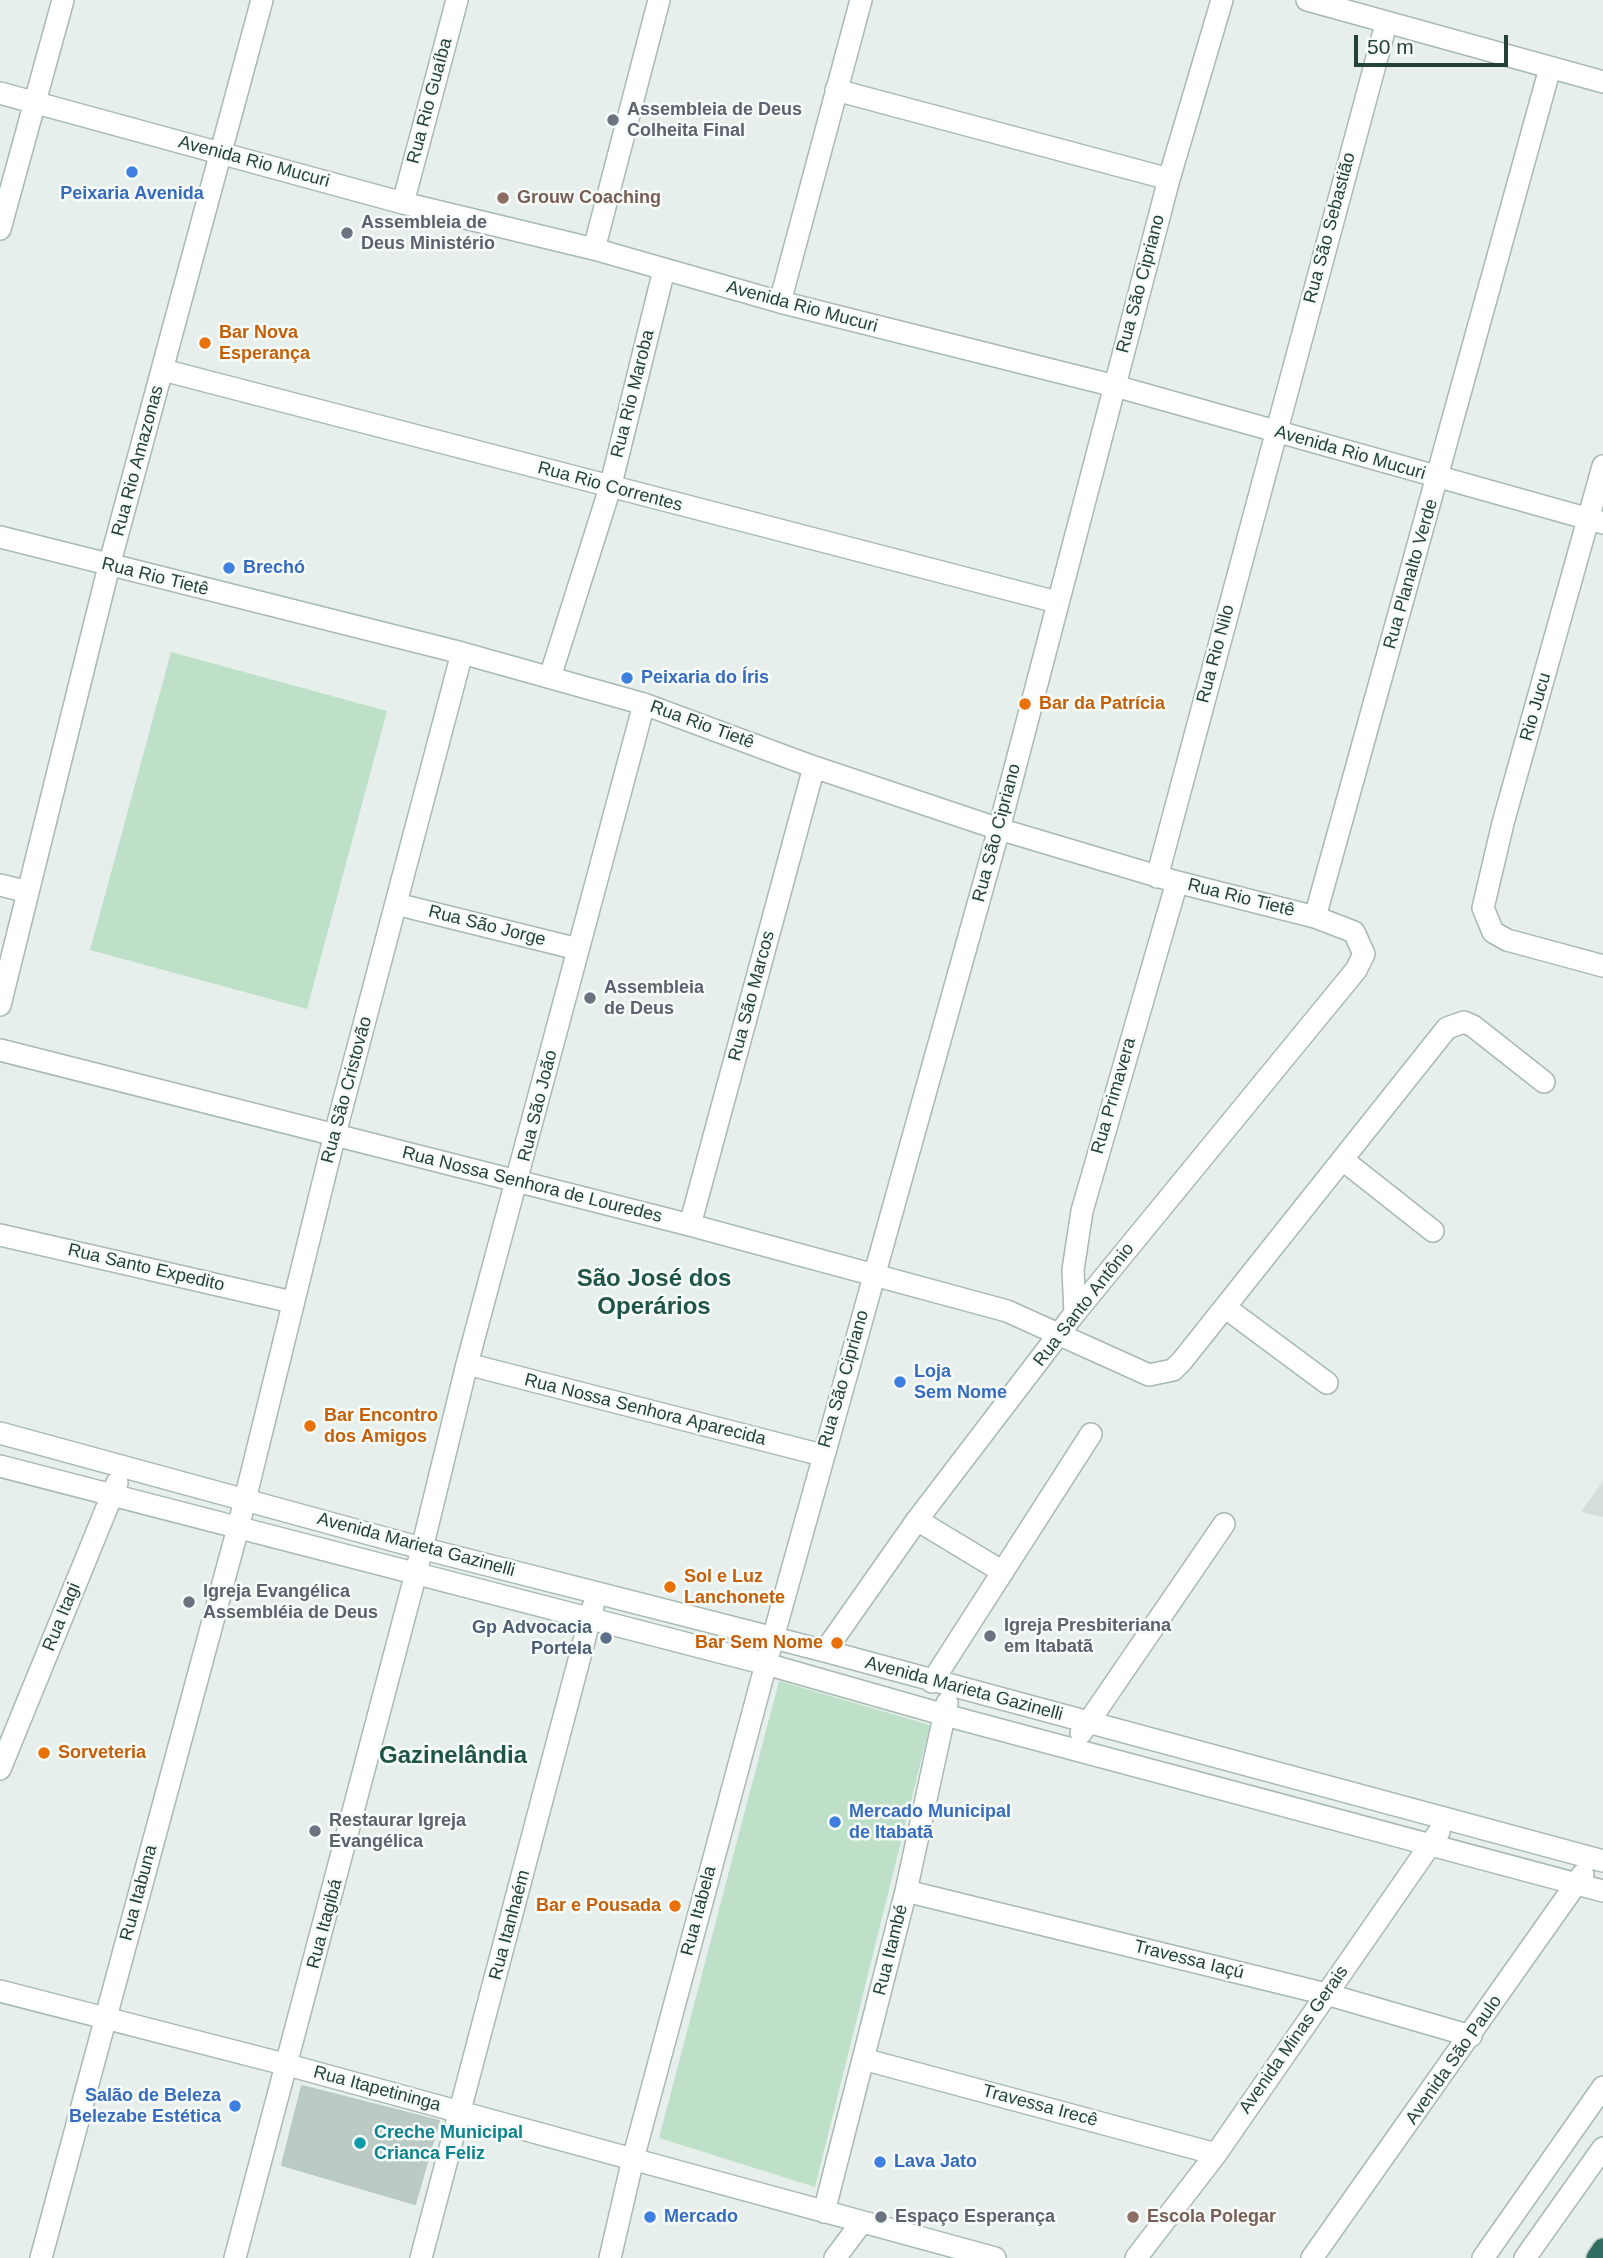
<!DOCTYPE html>
<html>
<head>
<meta charset="utf-8">
<style>
	body { margin:0 }
	#map { position:relative; width:1603px; height:2258px; overflow:hidden; background:#e6efeb; font-family:Arial,sans-serif }
	canvas { display:block }
	.scale { position:absolute; left:1354px; top:35px; width:154px; height:32px; box-sizing:border-box; border:4px solid #24423a; border-top:0; padding-left:9px; font-size:21px; line-height:24px; white-space:nowrap; color:#24423a; -webkit-text-stroke:5px #f7fbf9; paint-order:stroke }
</style>
</head>
<body>
<div id="map">
<canvas width="1603" height="2258"></canvas>
<div class="scale">50 m</div>
</div>
<script>
const g = document.querySelector('canvas').getContext('2d');
g.lineJoin = 'round';
function fill(path, color) {
  g.fillStyle = color;
  g.fill(path, 'evenodd');
}
function stroke(path, color, width, dash) {
  g.strokeStyle = color;
  g.lineWidth = width;
  g.lineCap = dash ? 'butt' : 'round';
  g.setLineDash(dash || []);
  g.stroke(path);
}
function drawText(font, color, halo, rows, align = 'center') {
  g.font = font + ' Arial,sans-serif';
  g.lineWidth = 5;
  g.setLineDash([]);
  g.textBaseline = 'middle';
  g.strokeStyle = halo;
  g.fillStyle = color;
  for (const [text, x, y, turn = 0] of rows) {
    g.save();
    g.translate(x, y);
    g.rotate((+turn || 0) * Math.PI / 180);
    g.textAlign = isNaN(turn) ? turn : align;
    if (halo) g.strokeText(text, 0, 0);
    g.fillText(text, 0, 0);
    g.restore();
  }
}
fill(new Path2D(`
	M1603,1481V1517L1581,1512Z`), '#d4dfda');
fill(new Path2D(`
	M171,652L387,711L307,1009L90,950Z
	M779,1681L930,1725L815,2187L659,2138Z`), '#bfe0c8');
const building = new Path2D(`
	M302,2086L439,2121L415,2204L282,2165Z`);
fill(building, '#bbcac4');
stroke(building, '#b8c9c2', 2);
const minor = new Path2D(`
	M1307,0L1603,82
	M836,90L1169,179
	M0,93L403,203L594,249L780,302L1115,386L1603,523
	M403,203L457,0
	M0,229L63,0
	M594,249L659,0
	M780,302L861,0
	M163,370L1057,602
	M1603,466L1503,823L1483,908L1493,932L1507,940L1603,966
	M0,537L462,653L644,704L814,767L999,829L1177,882L1315,917L1354,932L1364,954L1356,970L1075,1313L917,1520L825,1651
	M550,677L610,488L664,270
	M1157,877L1386,24
	M0,885L28,892
	M396,904L578,949
	M1315,917L1550,68
	M0,1005L109,566L262,0
	M0,1050L690,1225L1007,1311L1149,1375L1173,1370L1182,1361L1447,1028L1464,1022L1473,1026L1544,1082
	M1343,1160L1433,1231
	M690,1225L814,767
	M0,1235L292,1302
	M1226,1308L1327,1383
	M1075,1313L1073,1270L1082,1211L1177,882
	M467,1364L822,1455
	M0,1433L421,1548L825,1651L1603,1861
	M0,1466L766,1664L945,1715L1603,1891
	M917,1520L1003,1572
	M932,1682L1091,1434
	M1081,1733L1224,1524
	M0,1769L117,1483
	M906,1891L1326,1994L1471,2036
	M0,1991L288,2065L995,2258
	M863,2059L1216,2154
	M824,2212L906,1891L947,1703
	M41,2258L238,1528L335,1134L462,653
	M235,2258L416,1573L467,1364L644,704
	M421,2258L593,1607
	M610,2258L633,2159L773,1638L999,829L1169,179L1222,0
	M835,2258L862,2222
	M1136,2258L1216,2154L1439,1832
	M1312,2258L1583,1874
	M1483,2258L1603,2087
	M1525,2258L1603,2148`);
const highway = new Path2D(`
	M1597,2258L1603,2249`);
stroke(minor, '#a8b8b2', 24);
stroke(highway, '#c2cac8', 24);
stroke(minor, '#fff', 21);
stroke(highway, '#2f6f62', 21);
for (const [x, y, r, color] of [
	[613,120,7,"#6b7280"],
	[132,172,7,"#3f7fe0"],
	[503,198,7,"#8d6e63"],
	[347,233,7,"#6b7280"],
	[205,343,7,"#e8710a"],
	[229,568,7,"#3f7fe0"],
	[627,678,7,"#3f7fe0"],
	[1025,704,7,"#e8710a"],
	[590,998,7,"#6b7280"],
	[900,1382,7,"#3f7fe0"],
	[310,1426,7,"#e8710a"],
	[670,1587,7,"#e8710a"],
	[189,1602,7,"#6b7280"],
	[990,1636,7,"#6b7280"],
	[606,1638,7,"#5c6f8a"],
	[837,1643,7,"#e8710a"],
	[44,1753,7,"#e8710a"],
	[835,1822,7,"#3f7fe0"],
	[315,1831,7,"#6b7280"],
	[675,1906,7,"#e8710a"],
	[235,2106,7,"#3f7fe0"],
	[360,2143,7,"#0f9aa8"],
	[880,2162,7,"#3f7fe0"],
	[650,2217,7,"#3f7fe0"],
	[881,2217,7,"#6b7280"],
	[1133,2217,7,"#8d6e63"]
]) {
  const dot = new Path2D();
  dot.arc(x, y, r, 0, 2 * Math.PI);
  g.fillStyle = color;
  g.fill(dot);
  stroke(dot, '#f7fbf9', 2.5);
}
drawText('18px', '#24423a', '#f7fbf9', [
	["Rua Rio Guaíba",430,101,-75],
	["Avenida Rio Mucuri",254,162,15],
	["Rua São Sebastião",1330,228,-75],
	["Rua São Cipriano",1141,284,-75],
	["Avenida Rio Mucuri",802,307,15],
	["Rua Rio Maroba",633,394,-76],
	["Avenida Rio Mucuri",1350,453,16],
	["Rua Rio Amazonas",138,461,-75],
	["Rua Rio Correntes",610,487,15],
	["Rua Planalto Verde",1411,574,-74],
	["Rua Rio Tietê",155,577,14],
	["Rua Rio Nilo",1216,654,-75],
	["Rio Jucu",1536,707,-74],
	["Rua Rio Tietê",702,725,20],
	["Rua São Cipriano",997,833,-75],
	["Rua Rio Tietê",1241,898,14],
	["Rua São Jorge",487,926,14],
	["Rua São Marcos",752,996,-75],
	["Rua São Cristovão",347,1090,-75],
	["Rua Primavera",1114,1096,-74],
	["Rua São João",538,1106,-76],
	["Rua Nossa Senhora de Louredes",532,1185,14],
	["Rua Santo Expedito",146,1268,13],
	["Rua Santo Antônio",1084,1305,-52],
	["Rua São Cipriano",844,1379,-74],
	["Rua Nossa Senhora Aparecida",645,1410,14],
	["Avenida Marieta Gazinelli",416,1545,15],
	["Rua Itagi",62,1617,-68],
	["Avenida Marieta Gazinelli",964,1689,15],
	["Rua Itabuna",139,1893,-75],
	["Rua Itabela",699,1911,-75],
	["Rua Itagibá",325,1924,-75],
	["Rua Itanhaém",510,1925,-75],
	["Rua Itambé",891,1950,-76],
	["Travessa Iaçú",1189,1960,14],
	["Avenida Minas Gerais",1294,2040,-55],
	["Avenida São Paulo",1454,2060,-55],
	["Rua Itapetininga",377,2089,15],
	["Travessa Irecê",1040,2106,15]
]);
drawText('bold 18px', '#5b616d', '#f7fbf9', [
	["Assembleia de Deus",627,110],
	["Colheita Final",627,131],
	["Assembleia de",361,223],
	["Deus Ministério",361,244],
	["Assembleia",604,988],
	["de Deus",604,1009],
	["Igreja Evangélica",203,1592],
	["Assembléia de Deus",203,1613],
	["Igreja Presbiteriana",1004,1626],
	["em Itabatã",1004,1647],
	["Restaurar Igreja",329,1821],
	["Evangélica",329,1842],
	["Espaço Esperança",895,2217]
], 'left');
drawText('bold 18px', '#366cbe', '#f7fbf9', [
	["Peixaria Avenida",132,194,"center"],
	["Brechó",243,568],
	["Peixaria do Íris",641,678],
	["Loja",914,1372],
	["Sem Nome",914,1393],
	["Mercado Municipal",849,1812],
	["de Itabatã",849,1833],
	["Salão de Beleza",221,2096,"right"],
	["Belezabe Estética",221,2117,"right"],
	["Lava Jato",894,2162],
	["Mercado",664,2217]
], 'left');
drawText('bold 18px', '#785e54', '#f7fbf9', [
	["Grouw Coaching",517,198],
	["Escola Polegar",1147,2217]
], 'left');
drawText('bold 18px', '#c56008', '#f7fbf9', [
	["Bar Nova",219,333],
	["Esperança",219,354],
	["Bar da Patrícia",1039,704],
	["Bar Encontro",324,1416],
	["dos Amigos",324,1437],
	["Sol e Luz",684,1577],
	["Lanchonete",684,1598],
	["Bar Sem Nome",823,1643,"right"],
	["Sorveteria",58,1753],
	["Bar e Pousada",661,1906,"right"]
], 'left');
drawText('bold 18px', '#4e5e75', '#f7fbf9', [
	["Gp Advocacia",592,1628],
	["Portela",592,1649]
], 'right');
drawText('bold 18px', '#0d838f', '#f7fbf9', [
	["Creche Municipal",374,2133],
	["Crianca Feliz",374,2154]
], 'left');
drawText('bold 24px', '#1f5548', '#f7fbf9', [
	["São José dos",654,1279],
	["Operários",654,1307],
	["Gazinelândia",453,1756]
]);
</script>
</body>
</html>
